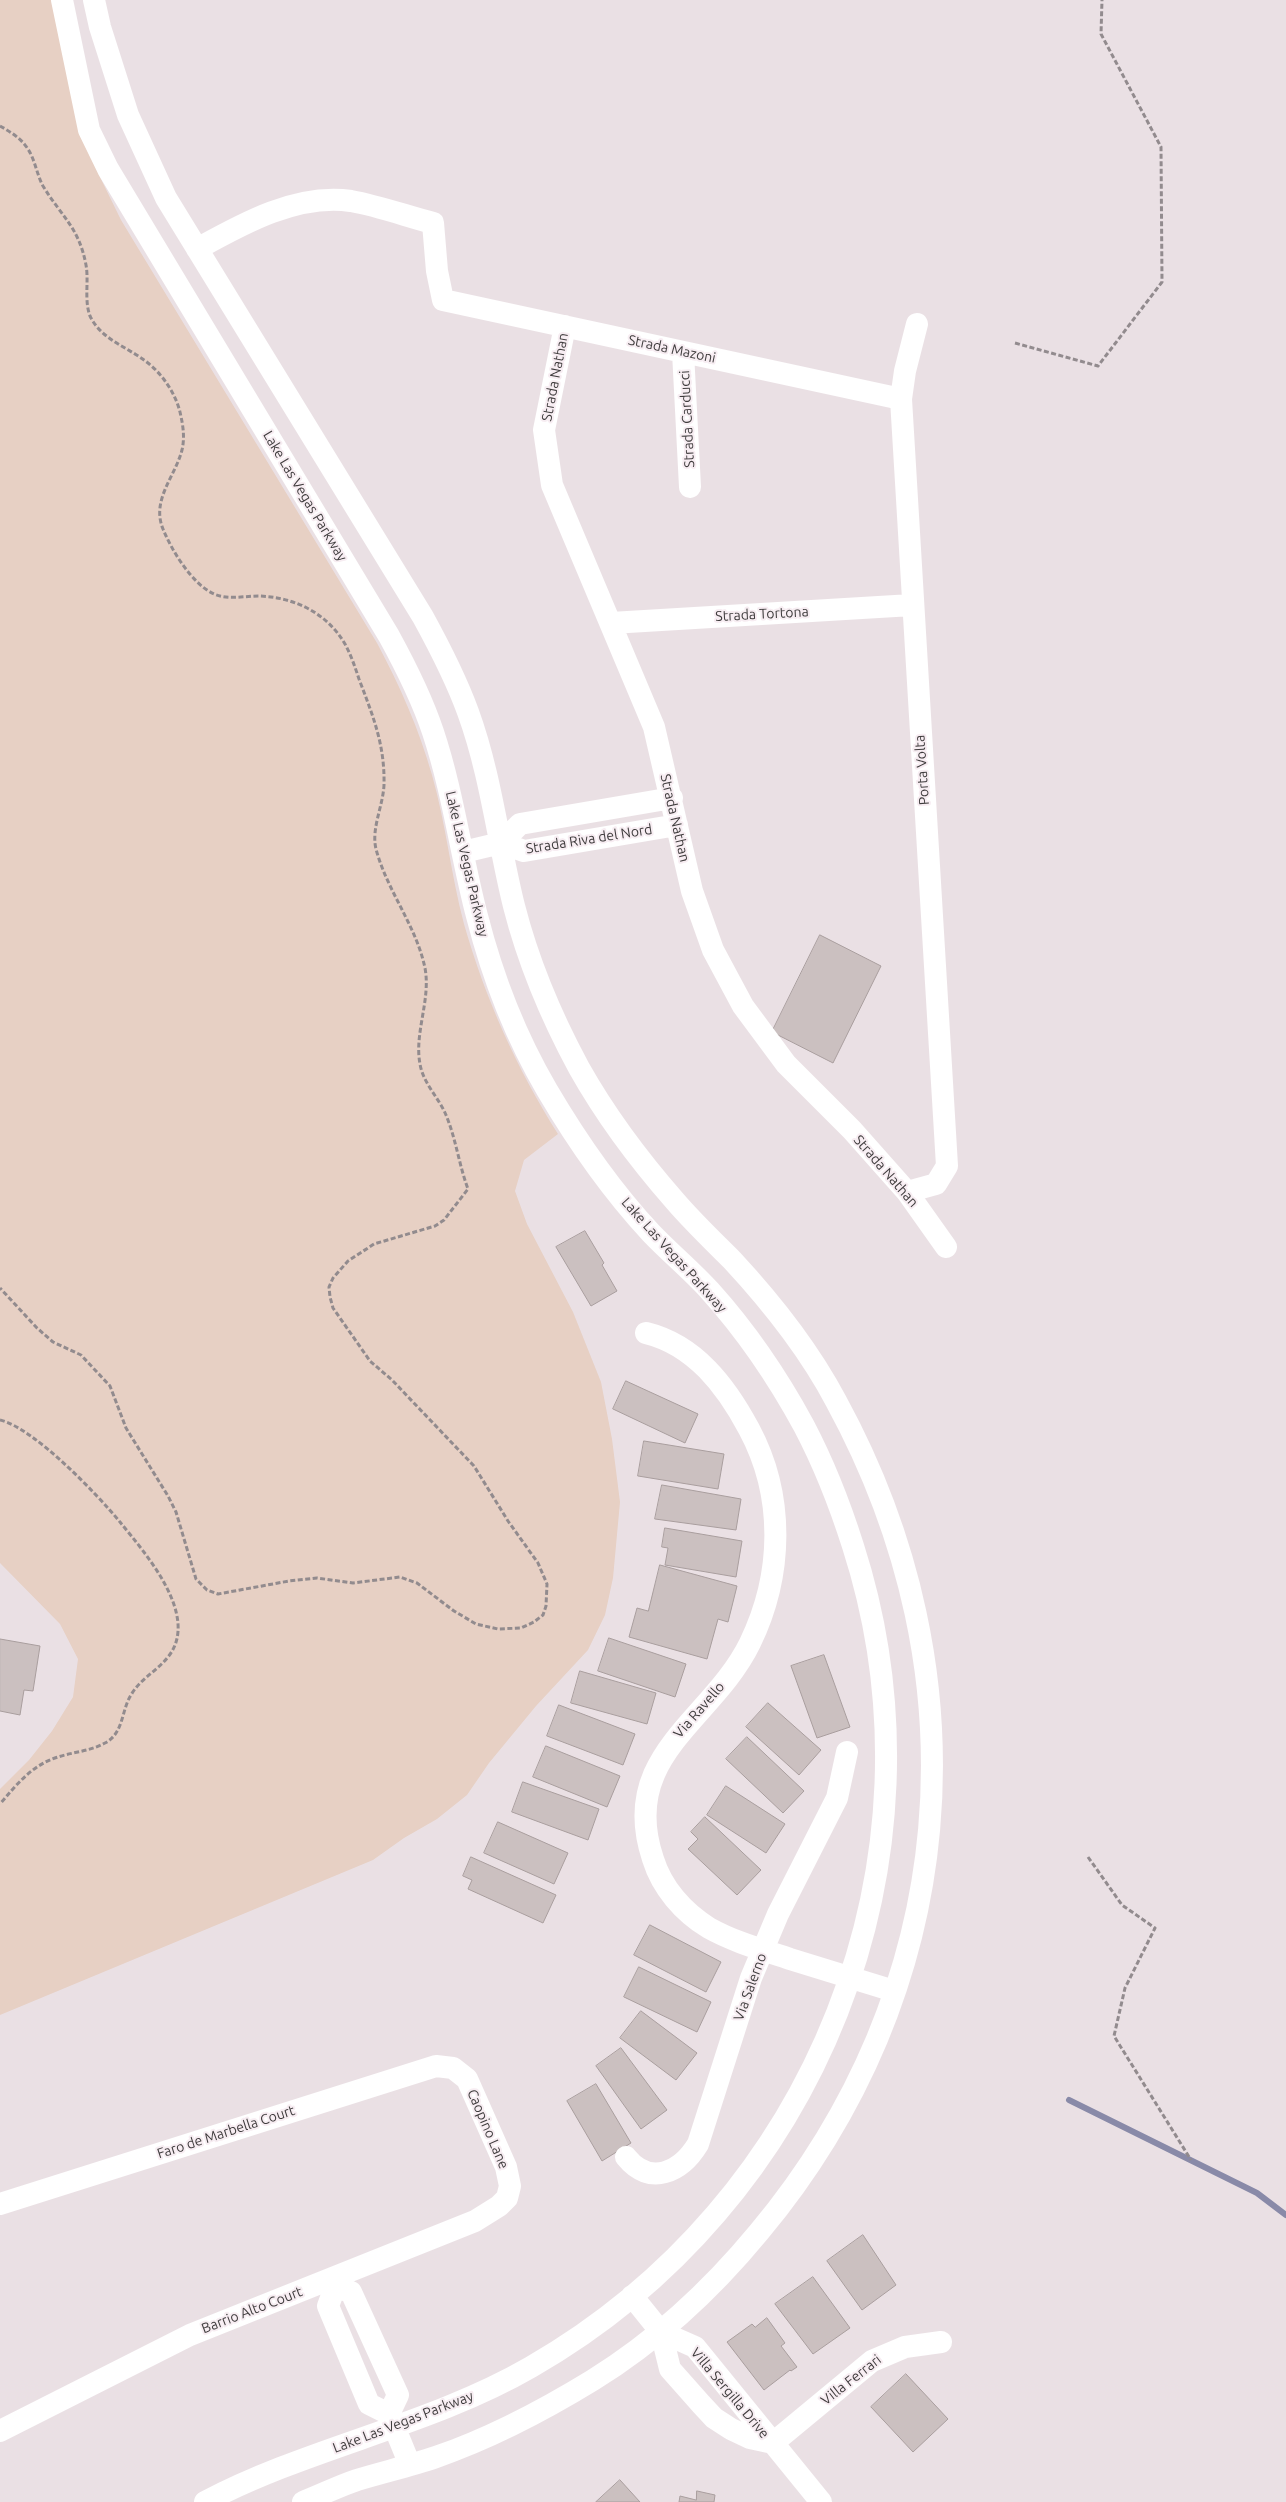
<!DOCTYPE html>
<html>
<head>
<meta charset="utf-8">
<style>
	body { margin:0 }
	canvas { display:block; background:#eae0e4 }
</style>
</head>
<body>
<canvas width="1286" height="2502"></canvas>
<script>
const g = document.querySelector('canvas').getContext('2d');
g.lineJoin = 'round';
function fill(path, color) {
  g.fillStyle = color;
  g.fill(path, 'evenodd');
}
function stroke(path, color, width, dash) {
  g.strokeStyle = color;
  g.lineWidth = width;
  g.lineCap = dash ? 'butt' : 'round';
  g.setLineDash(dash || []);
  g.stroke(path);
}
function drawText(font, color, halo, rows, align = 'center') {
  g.font = font + ' Ubuntu,sans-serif';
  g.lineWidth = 4;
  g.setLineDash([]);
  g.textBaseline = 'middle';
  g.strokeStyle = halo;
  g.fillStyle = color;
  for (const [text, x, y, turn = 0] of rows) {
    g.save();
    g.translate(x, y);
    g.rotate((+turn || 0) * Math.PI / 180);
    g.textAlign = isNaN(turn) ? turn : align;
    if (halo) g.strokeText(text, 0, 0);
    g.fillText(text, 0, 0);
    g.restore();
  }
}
fill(new Path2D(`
	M0,0H56L99,175L121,220L377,643C400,686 419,729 432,775C446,824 451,875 464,924C485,998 517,1069 558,1134L524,1160L515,1191L527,1224L573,1312L601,1382L612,1439L620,1502L613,1578L605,1615L588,1650L536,1706L489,1763L467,1795L437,1819L404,1838L373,1860L0,2015V1789L29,1760L52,1731L73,1697L78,1659L60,1624L0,1563Z`), '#e7d0c4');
stroke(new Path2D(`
	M1069,2100L1257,2193L1286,2215`), '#898aa8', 6);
const building = new Path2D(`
	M820,935L881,966L833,1063L772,1032Z
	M585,1231L604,1263L602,1265L617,1291L591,1306L556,1247Z
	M626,1381L698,1414L685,1443L613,1409Z
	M644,1441L724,1454L718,1489L638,1476Z
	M662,1485L741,1499L736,1530L655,1519Z
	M665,1528L742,1541L736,1577L665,1565L668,1548L662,1547Z
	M660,1565L737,1586L728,1622L718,1619L707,1659L629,1637L637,1608L648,1611Z
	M609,1638L686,1664L675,1697L598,1671Z
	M0,1639L40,1646L33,1691L24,1690L20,1715L0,1711Z
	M824,1655L850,1727L817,1738L791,1666Z
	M580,1671L656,1693L647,1724L571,1703Z
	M768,1703L821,1750L799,1775L746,1727Z
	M559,1705L635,1734L623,1765L547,1736Z
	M747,1737L804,1791L783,1813L726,1759Z
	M546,1746L620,1776L607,1807L533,1777Z
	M523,1782L599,1809L588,1840L512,1812Z
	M726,1786L785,1824L766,1853L707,1815Z
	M705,1817L761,1870L737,1895L688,1849L698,1839L691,1832Z
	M498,1822L568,1853L554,1884L484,1853Z
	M471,1857L556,1895L543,1923L468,1889L472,1880L463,1876Z
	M650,1925L721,1962L706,1992L634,1955Z
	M639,1967L711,2002L697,2032L624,1997Z
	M641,2011L697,2053L676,2080L620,2038Z
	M621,2048L667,2110L641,2129L596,2066Z
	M596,2084L631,2143L602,2161L567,2101Z
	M863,2235L896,2285L862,2310L827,2261Z
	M813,2277L850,2328L813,2354L775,2304Z
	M767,2318L785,2343L781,2346L797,2367L791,2371L790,2370L764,2390L727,2342L752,2324L755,2327Z
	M906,2374L948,2419L913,2452L871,2407Z
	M620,2480L640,2502H596Z
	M697,2491L715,2495L714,2502H679L680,2496L696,2500Z`);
fill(building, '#cbc0c0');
stroke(building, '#a99e9e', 1);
stroke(new Path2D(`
	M0,126C9,131 19,137 25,145C35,157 36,173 43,186C61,216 79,227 86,265C89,281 84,300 90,316C101,339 125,346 144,360C161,372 175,392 180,412C183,425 185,437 182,450C175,477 151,500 163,529C172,551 192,584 214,594C228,600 244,596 259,596C294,597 327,613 345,644C351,655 355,667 359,679C373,716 385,745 384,785C383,806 371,829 376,849C387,891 416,925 425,968C431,1000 414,1033 420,1064C423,1083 439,1098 446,1115C456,1139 459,1165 468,1189L444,1220L435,1226L374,1244L348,1261L333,1278L329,1287L330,1297L333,1308L370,1361L392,1380L474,1466L508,1521L538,1563L547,1584L546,1606L543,1615L534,1622L521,1628L498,1629L476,1624L454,1611L417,1583L400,1577L353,1583L317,1578L289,1581L218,1594L207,1590L196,1579L176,1512L168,1496L126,1428L110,1386L81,1355L53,1342L37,1328L0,1288
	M1015,343L1098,366L1162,282L1161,147L1101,34L1102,0
	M0,1420C34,1428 97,1494 120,1522C145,1553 201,1616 168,1657C157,1671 140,1679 131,1695C121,1711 124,1733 105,1743C91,1751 73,1752 58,1757C32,1765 17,1784 0,1804
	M1088,1857L1122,1905L1155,1928L1125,1988L1114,2036L1191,2160`), '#928b8e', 3, [5, 2.5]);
stroke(new Path2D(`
	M62,0L89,130L108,169L389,636C406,667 422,699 433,732C453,792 461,855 477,916C492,975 516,1037 547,1090C577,1141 611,1190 651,1233C670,1253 691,1270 710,1291C746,1331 778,1378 804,1426C824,1464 840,1505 853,1546C954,1860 817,2203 531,2367C429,2426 309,2447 205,2502
	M94,0L100,27L128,115L166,198L423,617C440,648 456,679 468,712C491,775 498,842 514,906C528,961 552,1018 579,1068C606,1116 639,1160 675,1201C693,1222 713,1241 732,1260C771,1302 809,1350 836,1401C986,1676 960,1991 759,2232C712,2289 656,2341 593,2380C544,2410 491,2438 436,2457C410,2466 383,2472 357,2480C339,2486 321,2495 303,2502
	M197,249C242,224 297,193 351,201C379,206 406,216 433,223L437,271L443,300L901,399
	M565,326L544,430L552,485L654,727L692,891L713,950L743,1006L786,1064L852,1130L907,1192L946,1247
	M683,352L690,487
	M611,623L912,605
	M501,843L520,824L672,798
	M463,852L501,843L524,851L677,825
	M907,1192L936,1184L947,1166L901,399L905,371L917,324
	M646,1333C695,1345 726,1386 749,1429C785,1496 783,1575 750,1643C712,1721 618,1755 653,1859C662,1888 683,1912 709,1928C734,1942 763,1950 790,1959C825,1970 859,1980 894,1991
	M626,2157C650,2187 681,2172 698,2144L751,1978L778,1914L837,1798L847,1752
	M0,2204L436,2066L453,2068L467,2079L506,2167L510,2186L507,2198L499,2206L475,2221L190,2335L0,2431
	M331,2280L335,2287L328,2306L369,2404L389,2414L410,2465
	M335,2287L351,2292L398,2395L389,2414
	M632,2296L661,2332L670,2369L701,2404L714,2418L731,2429L750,2438L773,2443
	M661,2332L695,2347L821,2502
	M773,2443L872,2361L905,2347L941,2342`), '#fff', 22);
drawText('14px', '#3f3c3d', '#f7edf2', [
	["Strada Mazoni",672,349,12],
	["Strada Nathan",555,377,-79],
	["Strada Carducci",687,419,-93],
	["Lake Las Vegas Parkway",305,496,59],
	["Strada Tortona",762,614,-3],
	["Porta Volta",922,770,-94],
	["Strada Nathan",675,818,77],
	["Strada Riva del Nord",589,839,-9],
	["Lake Las Vegas Parkway",467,864,77],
	["Strada Nathan",886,1171,49],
	["Lake Las Vegas Parkway",674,1255,48],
	["Via Ravello",699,1710,-49],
	["Via Salerno",750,1987,-70],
	["Caopino Lane",488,2129,67],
	["Faro de Marbella Court",226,2132,-18],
	["Barrio Alto Court",252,2310,-21],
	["Villa Ferrari",851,2380,-38],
	["Villa Sergilla Drive",730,2393,50],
	["Lake Las Vegas Parkway",403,2422,-21]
]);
</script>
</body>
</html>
